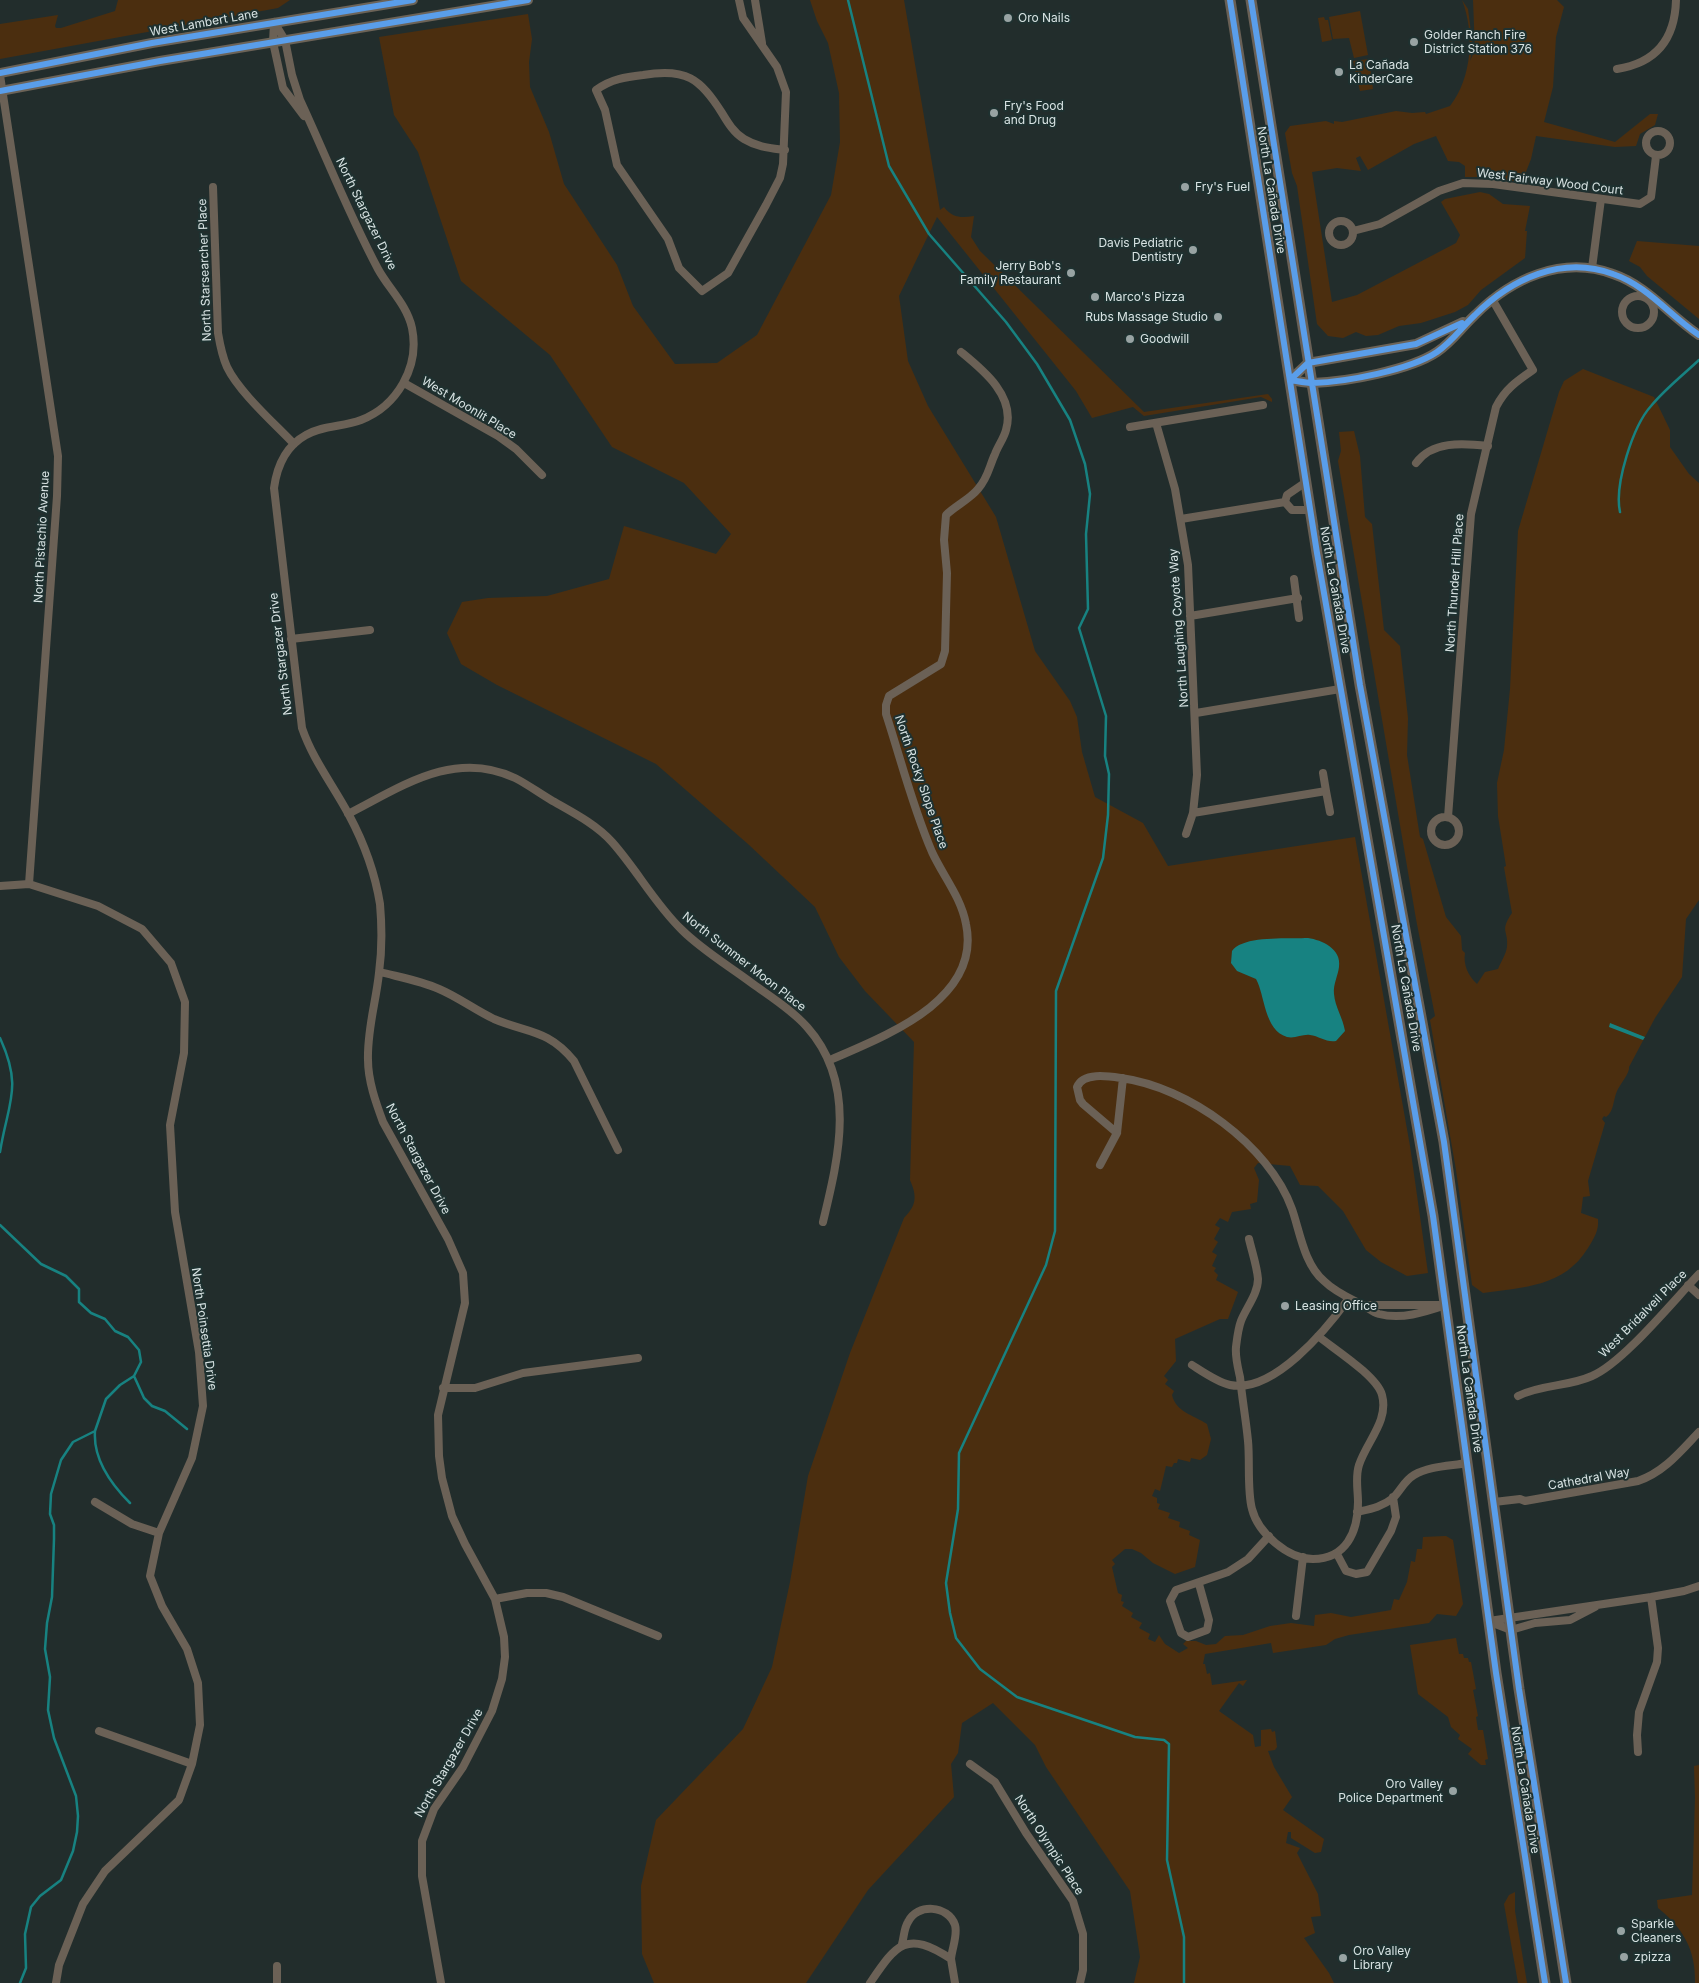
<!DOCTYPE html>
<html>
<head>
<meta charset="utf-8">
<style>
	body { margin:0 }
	canvas { display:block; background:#222d2c }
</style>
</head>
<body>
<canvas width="1699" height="1983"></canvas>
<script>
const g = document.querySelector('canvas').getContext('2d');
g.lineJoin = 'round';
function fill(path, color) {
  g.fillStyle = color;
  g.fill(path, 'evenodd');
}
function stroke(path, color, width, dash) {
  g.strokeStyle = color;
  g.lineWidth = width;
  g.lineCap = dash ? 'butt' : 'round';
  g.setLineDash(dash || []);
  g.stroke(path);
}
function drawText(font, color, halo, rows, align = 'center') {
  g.font = font + ' Inter,sans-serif';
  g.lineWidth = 4;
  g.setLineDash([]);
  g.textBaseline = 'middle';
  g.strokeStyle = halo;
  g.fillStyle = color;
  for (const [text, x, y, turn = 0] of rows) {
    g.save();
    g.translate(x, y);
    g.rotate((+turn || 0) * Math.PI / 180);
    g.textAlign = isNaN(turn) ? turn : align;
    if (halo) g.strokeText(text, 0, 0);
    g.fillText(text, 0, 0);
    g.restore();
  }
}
fill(new Path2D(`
	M118,0H290L278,8L0,59V24L58,15L55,26L56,28H61L115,11Z
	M810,0H904L940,210L944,207C952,218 962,218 974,216L971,237L980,251L1144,412L1268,394L1272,399V402L1261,397L1144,416L1133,407L1092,418L1076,391L937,217L899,296L908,361L928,406L996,517L1035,651L1070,701L1077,717L1082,752L1095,797L1143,823L1168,866L1355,837L1410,1146L1428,1273L1407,1276L1381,1262L1366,1250L1343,1211L1318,1186L1300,1185L1290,1166L1258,1163L1254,1168L1259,1180L1257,1202L1250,1204L1251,1209L1232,1212L1228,1222L1220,1218L1215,1225L1220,1228L1214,1239L1218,1242L1212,1252L1217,1255L1212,1266L1216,1268L1214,1271L1218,1275L1216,1280L1238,1292L1228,1319H1220L1175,1339L1176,1361L1164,1376L1168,1380L1165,1384L1174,1391L1172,1395C1176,1412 1193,1415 1207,1424L1211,1439L1207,1455L1200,1460L1191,1458L1190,1462L1178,1459L1177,1463H1174L1172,1467L1166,1466L1160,1491L1155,1489L1152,1496L1157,1498V1503L1160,1504L1158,1509L1170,1513L1168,1518L1180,1522L1179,1527L1190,1531L1189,1535L1200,1540L1195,1567L1175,1574L1153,1563L1141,1553L1132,1549H1125L1112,1560L1115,1564L1112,1567L1118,1593L1122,1595L1121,1601L1124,1602L1122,1606L1133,1613L1131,1617L1142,1623L1139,1628L1150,1634L1148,1639L1155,1642L1159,1635L1165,1644L1179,1653L1188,1648L1183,1644L1186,1641H1196L1206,1645L1216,1644L1225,1636L1243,1635L1270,1626L1291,1623L1314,1626L1315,1615L1331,1613L1351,1617L1391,1610L1394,1599L1399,1600L1407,1582L1411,1561L1415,1562L1417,1549H1422L1423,1537L1446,1536L1453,1540L1463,1604L1456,1616L1437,1614L1429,1623L1349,1635L1335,1639L1326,1645L1273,1653L1271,1643L1205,1654L1203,1664H1205L1207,1674L1210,1673L1212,1685L1247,1680L1243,1686L1239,1683L1219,1711L1253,1735L1255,1747L1261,1746V1730L1271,1729L1272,1732L1275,1731L1277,1747L1275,1750L1268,1751L1274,1767L1292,1797L1283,1810L1324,1839L1321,1852L1315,1853L1291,1838V1832H1288L1286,1843L1300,1848L1297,1853L1318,1894L1321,1916L1311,1917L1315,1933L1304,1938L1329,1973L1334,1983H1134L1140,1957L1130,1891L1046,1767L1035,1745L993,1703L962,1723L958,1753L951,1764L954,1797L868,1890L806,1983H654L642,1954L641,1886L656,1820L743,1729L772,1667L790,1582L808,1476L850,1353L904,1218C917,1205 917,1196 910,1180L914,1042L865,991L839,957L815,907L748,844L656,764L497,685L461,664L447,633L462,602L488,598L547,596L609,579L624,526L716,554L731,534L684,483L612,447L550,355L461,281L418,152L394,115L379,37L528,14L532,39L529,62L530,87L549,132L564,184L617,265L633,306L675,364L717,363L757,335L831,195L840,142L839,93L828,43L817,21Z
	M1462,0L1468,9L1473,47L1470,61L1475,50L1473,0H1557L1564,7L1556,37L1553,87L1544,122L1615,142L1650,114H1658L1655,125L1640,134L1636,146L1615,147L1536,136L1531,159L1522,182L1483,177H1465V166L1459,162L1448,161L1436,136L1414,144L1368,170L1360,156L1356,158L1361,171L1337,168L1312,172L1332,302L1357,295L1456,243L1460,235L1441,202L1445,199L1480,192L1489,194L1503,204L1530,206L1525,231H1527L1525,258L1481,290L1468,305L1455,312L1421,323L1399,326L1378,335L1366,336L1356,332L1343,338L1328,336L1317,324L1297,186L1292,173L1285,133L1290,126L1326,121L1334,124V121L1342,122L1396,111L1412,113L1425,112L1426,114L1450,106C1472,78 1475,33 1462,0Z
	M1360,11L1368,55L1354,58L1349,38L1333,39L1329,17Z
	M1324,17L1325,20H1328L1332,40L1322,42L1318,18Z
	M1369,59L1373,89L1360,91L1353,61Z
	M1637,241L1699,246V319L1647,276L1640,267L1629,261Z
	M1583,369L1654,397L1670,430V447L1689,474L1699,483V900L1686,919L1682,977L1655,1018L1629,1067C1630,1073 1620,1084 1617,1091C1613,1100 1614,1112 1606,1117L1604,1116L1602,1119L1605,1123L1588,1181L1590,1196L1583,1197L1581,1213L1598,1219C1599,1231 1594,1238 1588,1248C1564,1287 1524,1287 1483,1293L1472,1285L1456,1170L1430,1020L1435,1016L1416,919L1338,461L1341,451L1339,432L1354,431L1360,456L1365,517L1372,524L1384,630L1400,646L1408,718L1407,755L1420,837L1423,839L1446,917L1461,936L1462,950L1465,953C1463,964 1468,976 1477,984L1485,972L1498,969C1501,962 1506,954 1507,947C1509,930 1499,932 1512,913L1504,867L1506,866L1498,816L1497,783L1504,750L1510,689L1518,531L1559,392L1564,381Z
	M1456,1638L1459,1654H1463L1464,1658H1468L1469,1662H1471L1476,1689L1473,1690L1478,1716L1476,1717L1478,1730H1483L1488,1759L1485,1760L1486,1765H1481L1468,1754L1472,1749L1458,1739L1460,1735L1451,1727L1448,1717L1418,1694L1410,1645Z
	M1699,1765V1983H1695C1696,1950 1683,1928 1658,1908L1657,1900L1692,1895L1695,1798L1694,1766Z
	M1515,1892V1911L1527,1983H1518L1504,1904L1509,1895Z`), '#4b2e0f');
fill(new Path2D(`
	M1308,938C1322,940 1342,949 1339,967C1338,976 1333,984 1334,994C1335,1007 1343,1018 1345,1031L1336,1041C1327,1043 1319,1036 1310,1035C1302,1034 1295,1039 1287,1037C1264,1030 1265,995 1256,979L1237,971L1231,963L1232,951C1243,935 1289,939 1308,938Z
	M1610,1023L1645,1037L1643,1040L1609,1027Z`), '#178281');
stroke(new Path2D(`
	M848,0L889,166L929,234L1006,322L1037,364L1070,420L1085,464L1090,494L1086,534L1088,609L1079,628L1106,716L1105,756L1109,774L1108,815L1103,858L1056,991L1055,1231L1046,1265L959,1453L958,1509L946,1583L950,1613L956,1638L980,1669L1017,1697L1135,1737L1164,1740L1169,1744L1167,1860L1184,1937V1983
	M1620,512C1614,485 1633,426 1651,406C1665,389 1683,375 1699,360
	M0,1038C23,1088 8,1102 0,1152
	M0,1225L41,1264L66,1276L79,1289V1302L91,1313L105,1319L115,1331L128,1337L139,1350L141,1362L134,1376L120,1385L106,1399L95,1431L73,1442L61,1460L51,1494L50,1514L54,1525V1539L52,1597L47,1623L45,1649L50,1677L48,1710L54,1738L76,1796L78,1816L77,1832L73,1851L61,1880L40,1896L31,1907L25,1934L26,1968L20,1983
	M134,1376L144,1398L152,1406L165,1411L187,1429
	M95,1431C93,1458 111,1484 130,1503`), '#178281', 2.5);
stroke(new Path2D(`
	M739,0L743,18L777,67L786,92L783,164L780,178L766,205L728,273L702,291L679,268L668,239L617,165L605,110L596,90C611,79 626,77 643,75C686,68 700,78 722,113C728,123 734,133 744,139C757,147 770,148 785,150
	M755,0L762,43
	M274,22L285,40L292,75L300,100C326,156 349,215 378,269C389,289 407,305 412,328C420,367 397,406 361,420C343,427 323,425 306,435C286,446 277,466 274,488L302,728C313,760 333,785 349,815C364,843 375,873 380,904C382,927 382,951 379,973C376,1002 367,1030 368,1060C368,1081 376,1103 383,1122L448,1239L463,1273L465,1303L438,1415L439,1456L442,1478L452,1516L465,1544L495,1599L504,1637L505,1657L502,1679L492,1711L463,1767L434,1809L422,1841V1876L441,1983
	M274,23L273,42L283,88L304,116
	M1617,69C1656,63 1675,39 1676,0
	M0,75L58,456L57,496L29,884
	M1646 143a12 12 0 1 1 24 0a12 12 0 1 1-24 0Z
	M213,187L218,333C220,345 222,356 227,367C239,392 274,423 294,444
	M1329 233a12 12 0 1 1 24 0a12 12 0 1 1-24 0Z
	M1353,231L1380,224L1439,191L1463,183L1493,184L1640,204L1651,197L1656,156
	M1592,268L1601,199
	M1622 312a16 16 0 1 1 32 0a16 16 0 1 1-32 0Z
	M404,383L498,436L516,449L542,475
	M1156,423L1175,489L1188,565L1197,775L1193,813L1186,834
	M1130,427L1263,405
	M1416,463C1432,441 1462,443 1488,446
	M1306,482L1287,495L1285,502L1292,510H1310
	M1181,519L1285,502
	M1294,579L1299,618
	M1190,616L1298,598
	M291,639L370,630
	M1196,713L1340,689
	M1323,773L1326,791
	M1193,813L1326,791L1330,812
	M348,814C401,787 454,749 515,778C527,784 539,793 551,800C572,812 596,824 612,842C637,870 655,904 682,930C702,950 729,966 753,984C771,997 792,1010 807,1027C857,1083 839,1156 823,1222
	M1431 831a14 14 0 1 1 28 0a14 14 0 1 1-28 0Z
	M1448,817L1471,514L1496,407C1505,389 1517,381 1533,370L1492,299
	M0,886L29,884L98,906L142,929L171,963L185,1002L184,1053L170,1125L175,1212L199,1352L203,1406L192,1458L159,1533L150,1576L162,1606L187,1649L198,1683L200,1725L192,1764L179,1800L105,1871L83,1904L59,1965L56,1983
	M380,972C399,977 421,981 439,989C458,997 475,1010 494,1019C527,1033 548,1029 574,1061L618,1150
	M830,1060C885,1036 982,1000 966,924C961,897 943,876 932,852C913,808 901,760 886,714V705L889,696L941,664L945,651L947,573L944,540L946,515C955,506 970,499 978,489C988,478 989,467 995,454C998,446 1004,438 1006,430C1016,396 983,370 961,352
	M1117,1133L1083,1104L1080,1100L1077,1087C1083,1072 1108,1076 1121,1078C1188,1087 1269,1145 1292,1209C1300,1232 1304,1264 1324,1281C1334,1291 1347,1297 1359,1303C1366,1306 1372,1312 1379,1314C1402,1320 1425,1312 1446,1305H1363
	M1100,1165L1117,1133L1123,1078
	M1249,1239C1252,1252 1257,1266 1258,1279C1258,1294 1246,1308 1241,1321C1238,1329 1237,1339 1236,1347C1235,1357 1238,1368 1240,1377C1242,1398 1246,1420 1248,1441C1250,1460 1247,1491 1252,1509C1258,1533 1288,1559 1313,1559C1346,1559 1358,1532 1358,1502C1358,1490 1355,1477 1359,1465C1367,1441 1389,1421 1382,1395C1377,1376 1334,1349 1318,1336
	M1688,1285L1699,1295
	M1192,1365C1203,1372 1217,1382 1230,1385C1273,1394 1326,1330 1349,1298
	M443,1388H475L523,1373L638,1358
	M1518,1396C1542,1384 1568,1387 1592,1376C1623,1363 1674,1300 1699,1274
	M95,1502L132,1524L159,1533
	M1494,1502L1520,1499L1525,1501L1638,1481C1664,1472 1680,1452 1699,1432
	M1357,1512C1370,1509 1382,1507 1393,1498C1401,1490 1404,1481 1414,1475C1429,1466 1450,1466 1467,1463
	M1337,1554L1346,1571L1356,1574L1367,1572L1391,1531L1396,1517L1393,1497
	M1199,1584L1209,1620L1207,1630L1188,1637L1181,1633L1170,1601L1176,1590L1228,1572L1248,1559L1269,1536
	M495,1599L527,1593H546L563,1597L658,1636
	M1296,1616L1303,1557
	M1489,1621L1651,1597L1684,1591L1699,1586
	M1490,1622L1511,1630L1535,1623L1570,1620L1595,1607
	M99,1731L192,1764
	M1638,1752L1637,1735L1639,1712L1657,1662L1658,1648L1651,1597
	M970,1764L995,1782L1026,1833L1073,1901L1083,1934V1970L1080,1983
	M902,1944C904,1937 904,1928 908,1922C917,1903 948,1905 955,1925C958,1935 952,1948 951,1959
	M277,1966V1983
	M870,1983C896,1945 906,1929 951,1959L955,1983`), '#6b6156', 8);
stroke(new Path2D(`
	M0,73L152,43L413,0
	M0,91L160,61L528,0
	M1290,380C1297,381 1306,383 1313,383C1346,382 1410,370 1437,352C1452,342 1462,327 1475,315C1511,279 1562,255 1613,274C1648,286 1669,315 1699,335
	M1290,380L1308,363L1416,344L1463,322`), '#6c6357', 10);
stroke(new Path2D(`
	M1230,0L1317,553L1433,1216L1496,1673L1545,1983
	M1251,0L1360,685L1444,1142L1519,1689L1566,1983`), '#696056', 11);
stroke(new Path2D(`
	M1230,0L1317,553L1433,1216L1496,1673L1545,1983
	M1251,0L1360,685L1444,1142L1519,1689L1566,1983
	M0,73L152,43L413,0
	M0,91L160,61L528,0
	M1290,380C1297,381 1306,383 1313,383C1346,382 1410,370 1437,352C1452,342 1462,327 1475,315C1511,279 1562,255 1613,274C1648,286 1669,315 1699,335
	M1290,380L1308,363L1416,344L1462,323`), '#5a9eea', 6);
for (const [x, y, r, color] of [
	[1008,18,5,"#98a3a3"],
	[1414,42,5,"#98a3a3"],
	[1339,72,5,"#98a3a3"],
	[994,113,5,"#98a3a3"],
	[1185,187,5,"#98a3a3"],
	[1193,250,5,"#98a3a3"],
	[1071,273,5,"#98a3a3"],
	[1095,297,5,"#98a3a3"],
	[1218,317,5,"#98a3a3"],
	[1130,339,5,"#98a3a3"],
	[1285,1306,5,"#98a3a3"],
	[1453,1791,5,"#98a3a3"],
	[1621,1931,5,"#98a3a3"],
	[1624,1957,5,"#98a3a3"],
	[1343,1958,5,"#98a3a3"]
]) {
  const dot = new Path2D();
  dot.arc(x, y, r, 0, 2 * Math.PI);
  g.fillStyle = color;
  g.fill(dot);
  stroke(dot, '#1e3130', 2);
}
drawText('12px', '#d8e3e3', '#1e3130', [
	["Oro Nails",1018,18],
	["Golder Ranch Fire",1424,35],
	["District Station 376",1424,49],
	["La Cañada",1349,65],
	["KinderCare",1349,79],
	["Fry's Food",1004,106],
	["and Drug",1004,120],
	["Fry's Fuel",1195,187],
	["Davis Pediatric",1183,243,"right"],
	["Dentistry",1183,257,"right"],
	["Jerry Bob's",1061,266,"right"],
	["Family Restaurant",1061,280,"right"],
	["Marco's Pizza",1105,297],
	["Rubs Massage Studio",1208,317,"right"],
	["Goodwill",1140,339],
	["Leasing Office",1295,1306],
	["Oro Valley",1443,1784,"right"],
	["Police Department",1443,1798,"right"],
	["Sparkle",1631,1924],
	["Cleaners",1631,1938],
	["Oro Valley",1353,1951],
	["Library",1353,1965],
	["zpizza",1634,1957]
], 'left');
drawText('12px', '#d8e3e3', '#1e3130', [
	["West Lambert Lane",204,23,-10],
	["West Fairway Wood Court",1550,182,7],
	["North La Cañada Drive",1271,190,81],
	["North Stargazer Drive",366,214,64],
	["North Starsearcher Place",205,270,-92],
	["West Moonlit Place",469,408,31],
	["North Pistachio Avenue",42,537,-87],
	["North Thunder Hill Place",1455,583,-86],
	["North La Cañada Drive",1335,590,80],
	["North Laughing Coyote Way",1179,628,-94],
	["North Stargazer Drive",281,654,-97],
	["North Rocky Slope Place",921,782,71],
	["North Summer Moon Place",744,962,38],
	["North La Cañada Drive",1406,988,80],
	["North Stargazer Drive",418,1159,62],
	["West Bridalveil Place",1643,1314,-45],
	["North Poinsettia Drive",204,1329,82],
	["North La Cañada Drive",1469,1389,82],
	["Cathedral Way",1589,1479,-10],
	["North Stargazer Drive",449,1763,-60],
	["North La Cañada Drive",1525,1790,81],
	["North Olympic Place",1049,1845,57]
]);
</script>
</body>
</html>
